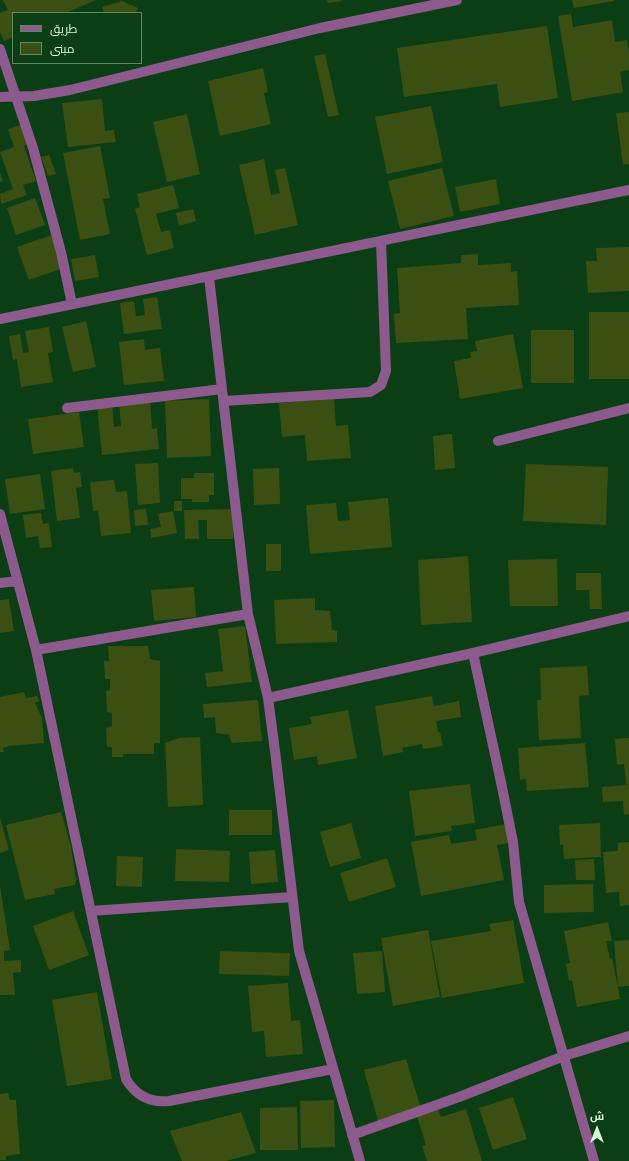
<!DOCTYPE html>
<html>
<head>
<meta charset="utf-8">
<style>
	body { margin:0 }
	#map { position:relative; width:629px; height:1161px; overflow:hidden; background:#0b3e14; font-family:Raleway,Cairo,sans-serif }
	canvas { display:block }
	.legend { position:absolute; left:12px; top:12px; width:130px; height:52px; box-sizing:border-box; background:#0b3e14; border:1px solid #5d8963; margin:0; padding:5px 7px; list-style:none; font-size:12px; color:#d8f9d9 }
	.legend li { display:flex; align-items:center; gap:8px; height:20px }
	.legend b { width:20px; border:1px solid #5d8963 }
	.north { position:absolute; left:577px; top:1109px; width:40px; height:40px; -webkit-text-stroke:3px #0b3e14; paint-order:stroke; rotate:0deg; font-size:11px; font-weight:700; line-height:16px; text-align:center; color:#d8f9d9 }
	.north::after { content:''; display:block; margin:auto; width:14px; height:18px; background:#d8f9d9; clip-path:polygon(50% 0,100% 100%,50% 72%,0 100%) }
</style>
</head>
<body>
<div id="map">
<canvas width="629" height="1161"></canvas>
<ul class="legend">
<li><b style="height:5px;background:#8d5a8e"></b>طريق</li>
<li><b style="height:11px;background:#3b4f13"></b>مبنى</li>
</ul>
<div class="north">ش</div>
</div>
<script>
const g = document.querySelector('canvas').getContext('2d');
g.lineJoin = 'round';
function fill(path, color) {
  g.fillStyle = color;
  g.fill(path, 'evenodd');
}
function stroke(path, color, width, dash) {
  g.strokeStyle = color;
  g.lineWidth = width;
  g.lineCap = dash ? 'butt' : 'round';
  g.setLineDash(dash || []);
  g.stroke(path);
}
fill(new Path2D(`
	M3,0H96L66,13H13V37L4,41L0,32V13L8,10Z
	M327,0H341V1L328,3Z
	M572,0H614V1L574,8Z
	M122,1L138,8L136,13H104L102,7Z
	M571,14L573,27L612,20L615,42L627,40L629,52V70L620,72L623,92L572,101L558,16Z
	M547,26L558,98L500,107L497,84L404,97L397,48Z
	M325,54L339,115L328,117L314,56Z
	M263,68L268,92L264,93L271,124L220,136L208,81Z
	M102,99L105,131L114,130L116,142L68,147L62,103Z
	M431,106L443,162L387,174L375,117Z
	M629,112V164L623,165L616,113Z
	M187,114L200,174L167,182L153,122Z
	M23,124L29,144L24,146L36,181L23,185L27,195L1,204L0,194L13,189L0,152L14,147L8,129Z
	M100,146L110,198L103,199L110,234L80,240L63,153Z
	M49,155L56,174L48,176L41,157Z
	M264,159L271,195L280,193L275,170L285,168L298,225L255,235L239,165Z
	M442,168L454,216L400,229L388,181Z
	M0,172L3,181L0,182Z
	M496,179L500,204L460,212L455,187Z
	M173,185L179,208L156,214L161,232L170,230L174,248L147,255L135,209L140,207L137,194Z
	M35,198L45,225L16,235L7,208Z
	M193,209L196,221L179,226L176,213Z
	M52,235L63,268L29,280L17,247Z
	M629,247V291L588,293L586,261H597L596,248Z
	M478,254V265L511,263V272L517,271L519,305L466,308L468,339L396,343L394,314L400,313L397,268L461,263V255Z
	M95,255L99,277L75,281L71,259Z
	M157,297L162,329L124,334L120,303L134,301L136,316L145,315L143,299Z
	M589,312H629V379H589Z
	M86,321L96,367L73,372L62,327Z
	M49,327L53,352L48,353L53,382L21,387L17,359L13,360L9,336L20,334L23,353L29,352L25,331Z
	M531,330H574V383H531Z
	M513,334L523,388L460,399L454,361L471,358L470,352L477,351L475,341Z
	M144,339L145,350L160,348L164,381L124,385L119,342Z
	M150,399L152,429L157,428L159,449L102,455L97,405L112,403L114,427L121,426L119,402Z
	M209,399L211,456L167,458L165,401Z
	M334,399L336,426L348,425L351,458L307,461L305,435L282,437L279,403Z
	M79,412L84,447L33,454L28,419Z
	M452,434L455,468L435,470L433,436Z
	M158,463L160,503L138,505L135,464Z
	M526,464L608,467L606,525L523,521Z
	M73,468L74,473L80,472L82,487L76,488L80,518L57,521L51,471Z
	M279,468L280,504L254,505L253,469Z
	M194,473H214V495H209V502H192V499H181V478H194Z
	M40,474L45,509L10,514L5,479Z
	M114,480L116,492L127,491L131,533L101,536L98,510L93,511L90,482Z
	M388,498L392,547L310,554L306,505L336,503L338,521L350,520L348,502Z
	M174,501H182V511H174Z
	M146,509L148,525L135,526L134,510Z
	M233,509V539H207V520H198L199,539H185L184,510Z
	M173,511L177,533L151,538L150,529L161,527L158,514Z
	M41,513L43,524L49,523L52,547L40,548L38,536L26,538L23,515Z
	M266,544H281V571H266Z
	M468,556L472,622L421,625L418,560Z
	M557,559L558,606H510L508,560Z
	M576,573H601L602,609H590L589,590H576Z
	M194,587L196,617L154,621L151,590Z
	M315,598V610L330,611L332,630L337,631V642L276,644L274,600Z
	M9,599L14,631L0,633V600Z
	M245,626L252,682L207,687L205,673L223,671L218,629Z
	M108,646H148L150,659L160,661V743H154V754H123V757H112V747H107L106,728L112,726V713L107,712L106,691L110,690V679H105L104,661H109Z
	M587,666L589,695L579,696L581,738L539,740L537,700H541L540,668Z
	M24,692L26,698L37,696L39,701L35,703L42,718L44,743L9,746L3,748L4,752H0V697Z
	M432,696L434,706L459,701L461,717L436,721L438,732H440L443,746L423,749L422,744L402,748L403,752L383,756L375,706Z
	M258,700L262,741L232,743L229,735L216,733L215,717L204,718L203,704Z
	M348,710L357,758L318,765L317,756L294,760L289,728L312,724L310,717Z
	M200,737L203,805L168,807L165,743L179,738Z
	M629,738V814L624,815L623,801L603,802L602,787L626,785L624,764L617,765L615,739Z
	M585,743L589,787L527,791L526,779L520,780L518,748Z
	M470,784L475,823L451,826L452,831L415,836L409,791Z
	M229,810H272V835H229Z
	M61,812L71,847L76,879L75,885L54,889L55,894L25,900L6,825Z
	M0,818L9,850L0,853Z
	M351,823L361,858L330,867L320,832Z
	M600,823L601,857L564,859L563,845H560L559,825Z
	M506,824L509,843L497,845L504,880L421,896L411,842L449,835L451,844L477,840L475,830Z
	M629,842V905L620,906L619,892L606,893L603,852L618,851V843Z
	M176,849L230,851L229,882L175,881Z
	M275,850L278,882L251,884L249,852Z
	M117,856L143,857L142,887L116,886Z
	M387,858L396,887L349,902L340,873Z
	M594,859L595,880H576L575,860Z
	M593,884L594,912L544,913V885Z
	M0,886L10,950L4,951V961L21,960V972L13,973L15,995H0Z
	M73,911L89,955L49,970L33,926Z
	M513,920L524,983L442,998L431,941L491,931L489,924Z
	M608,922L612,941H606L610,959L612,958L618,987L614,941L629,940V986L618,987L620,999L577,1007L572,980L569,981L566,964L570,963L564,931Z
	M428,930L440,997L393,1006L381,938Z
	M220,951L290,953L289,976L219,974Z
	M382,951L385,992L357,994L353,953Z
	M288,983L291,1021L300,1020L303,1054L266,1057L264,1031L252,1032L248,986Z
	M97,992L112,1079L67,1086L52,1000Z
	M406,1059L421,1109L378,1121L364,1070Z
	M8,1093L10,1100H16L20,1154L6,1156V1160H0V1094Z
	M513,1097L527,1139L493,1150L479,1108Z
	M334,1100L335,1147L301,1148L300,1101Z
	M297,1107L298,1150H260V1108Z
	M438,1109L441,1117L466,1109L482,1161H427L422,1146L426,1145L417,1116Z
	M241,1112L256,1153L226,1161H182L170,1131Z`), '#3b4f13');
stroke(new Path2D(`
	M0,49L33,148L61,252L72,304
	M0,97L34,96L70,90L320,28L457,0
	M209,277L248,614L268,698L275,751L299,951L360,1161
	M0,319L629,190
	M224,401L370,392L381,385L386,371L381,241
	M67,408L222,389
	M498,441L629,408
	M0,514L36,650L126,1079C136,1096 150,1103 169,1101L333,1069
	M0,583L18,581
	M36,650L248,614
	M473,653L502,787L513,842L519,902L594,1161
	M268,698L473,653L629,616
	M91,911L292,897
	M352,1135L459,1097L564,1056L629,1036`), '#8d5a8e', 10);
</script>
</body>
</html>
